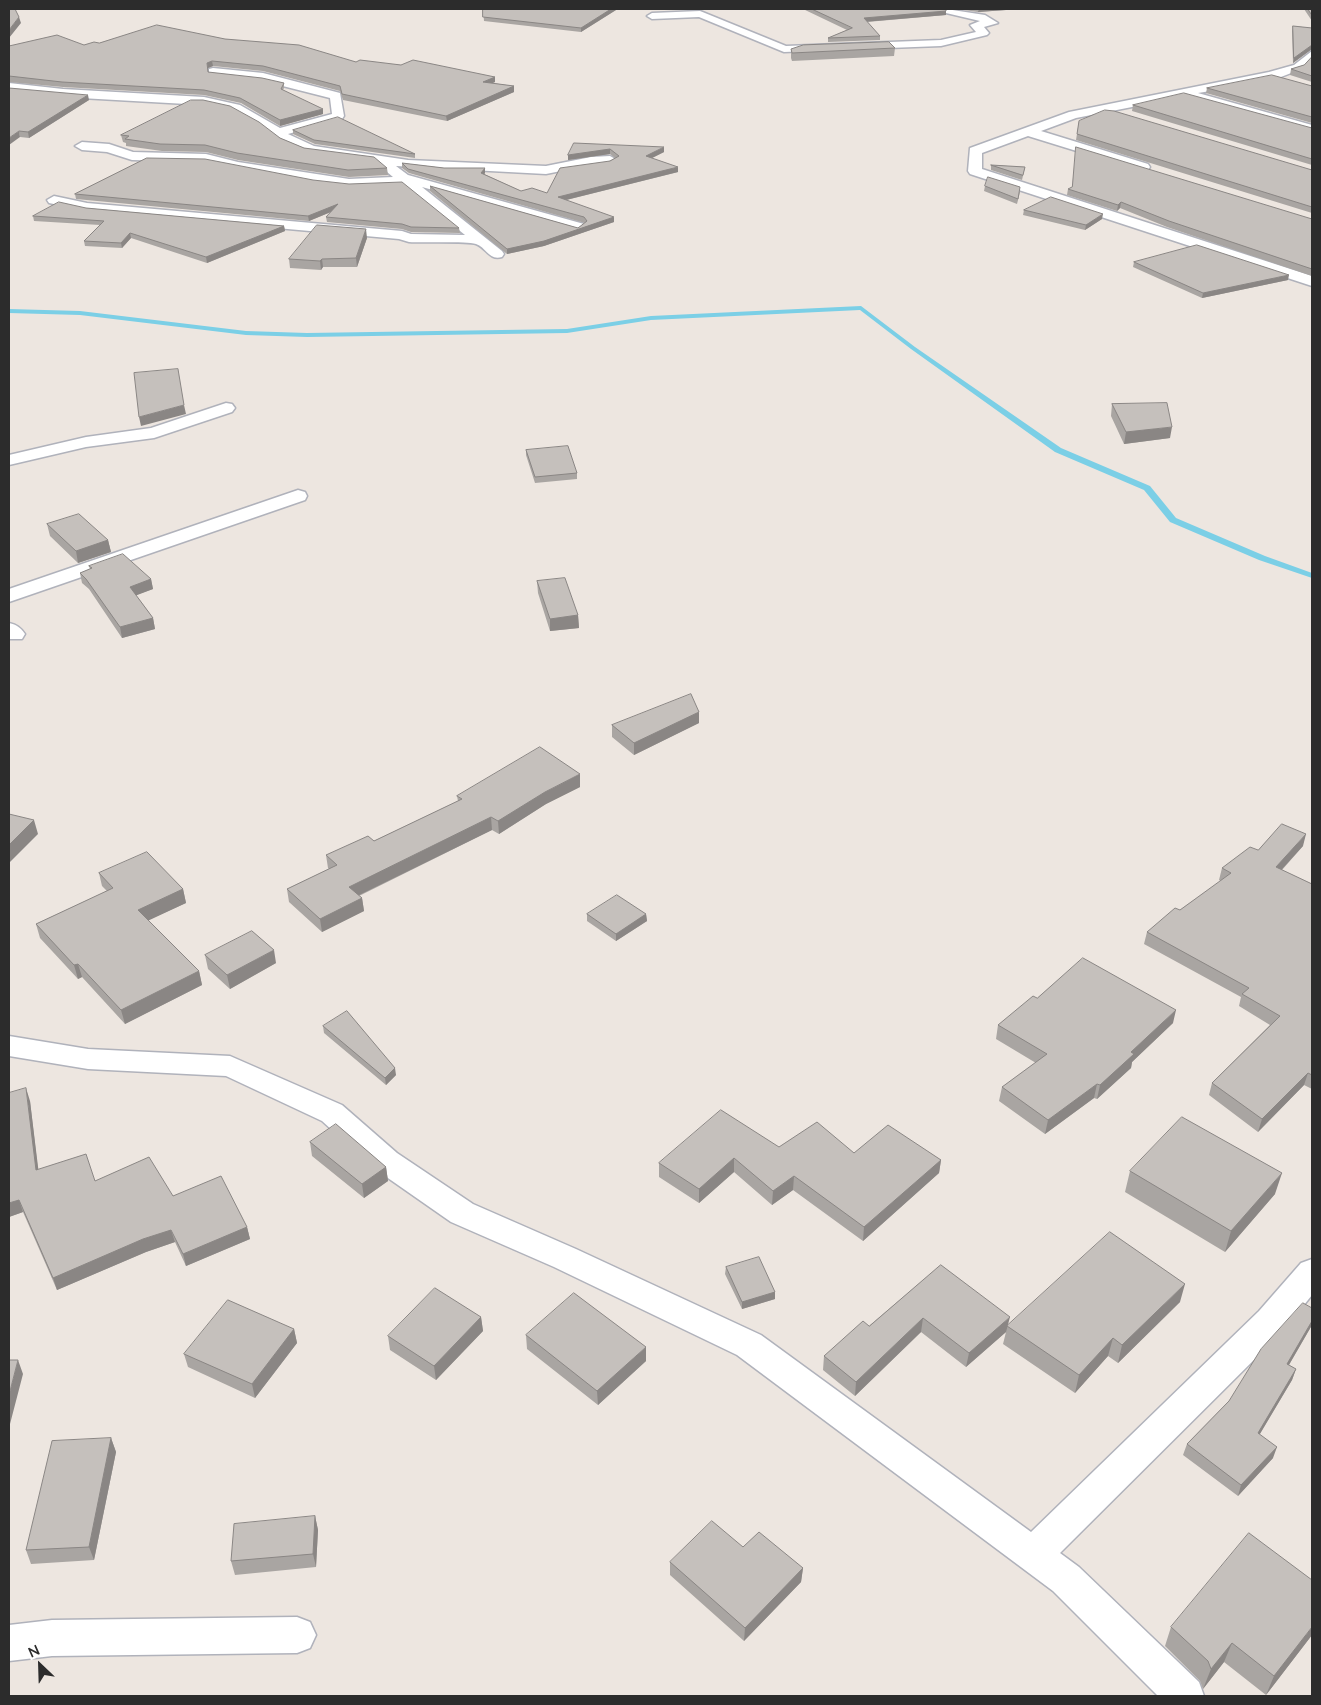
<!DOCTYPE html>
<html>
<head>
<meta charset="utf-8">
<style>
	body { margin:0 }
	#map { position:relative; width:1321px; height:1705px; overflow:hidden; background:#ede6e0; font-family:Lato,sans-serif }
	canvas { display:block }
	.frame { position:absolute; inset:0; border:10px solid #2c2c2c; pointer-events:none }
	.north { position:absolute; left:15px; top:1640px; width:50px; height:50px; -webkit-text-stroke:4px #fff; paint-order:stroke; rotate:336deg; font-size:14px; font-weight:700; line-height:20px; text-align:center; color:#2c2c2c }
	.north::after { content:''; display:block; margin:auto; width:18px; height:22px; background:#2c2c2c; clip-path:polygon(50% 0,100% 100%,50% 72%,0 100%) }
</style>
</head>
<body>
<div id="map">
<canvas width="1321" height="1705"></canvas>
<div class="frame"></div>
<div class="north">N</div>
</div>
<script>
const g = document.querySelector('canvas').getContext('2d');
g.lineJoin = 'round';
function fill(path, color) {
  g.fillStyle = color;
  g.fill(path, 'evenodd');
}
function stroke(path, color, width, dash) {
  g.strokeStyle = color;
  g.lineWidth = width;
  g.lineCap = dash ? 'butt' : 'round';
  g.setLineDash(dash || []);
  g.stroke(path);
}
fill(new Path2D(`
	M861,306L915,347L1061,448L1150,486L1176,518L1265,556L1312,573V578L1259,560L1170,522L1144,490L1055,452L911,349L860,310L651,320L567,333L307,337L246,335L80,315L9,313V309L80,311L246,331L307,333L567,329L651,316Z`), '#7bcfe6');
const street = new Path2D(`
	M946,9L985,15L998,23L984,27L989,33L987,35L941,46L784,52L699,17L652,19L647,16L652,13L700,11L786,46L941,40L976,32L970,25L980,21L946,13Z
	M1312,51V60C1288,83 1231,87 1198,93L1312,125V133L1183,97L1076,118L1041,131L1148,164L1150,167L1148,170H1138L1028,136L982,153V169L1312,276V286L970,174L968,171L970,148L1069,112L1269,72L1294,65Z
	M213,68L263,73L340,93L344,116L342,119L288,134L314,146L408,160L546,166L591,157L610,156L617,160L610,164L591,165L546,174L396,166L408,175L584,224L586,227L579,231L422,187L502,251L504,254L502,257C489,261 487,248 476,244C466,241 422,243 409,242L399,239L87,211L49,203L47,200L54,196L87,203L402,231L411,234L465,235L403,185L349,187L314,183L206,162L132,160L107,152L82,150L75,146L82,142L109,144L133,152L206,154L238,162L349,179L393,177L375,162L306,153L282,143L261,127L232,111L204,105L63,97L9,91V83L63,89L204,97L240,105L280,128L332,114L330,98L263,81L209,75V69Z
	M226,403L232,404L235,408L232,412L154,438L86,447L9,465V455L86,437L151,428Z
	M298,490L305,492L307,496L305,500L9,602V589Z
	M9,623C17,625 20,627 25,634L22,639H9Z
	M9,1036L88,1049L230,1056L342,1105L397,1153L473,1204L576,1249L761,1335L1031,1532L1259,1311L1301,1263L1312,1259V1295L1283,1331L1060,1553L1079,1567L1199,1682L1204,1696H1158L1053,1591L737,1355L554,1267L451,1222L375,1169L322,1121L226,1076L88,1069L9,1056Z
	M297,1617L310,1622L316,1635L310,1648L297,1653L52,1656L9,1661V1625L52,1620Z`);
stroke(street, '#b0b2bb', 3);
fill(street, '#fff');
fill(new Path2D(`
	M483,9L616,10L581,32L484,21Z
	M803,9H946V15L867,22L880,36V40L828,42V38L847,30Z
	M957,9H1006V10L978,12Z
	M1304,9H1312V21Z
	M1293,26L1312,28V50V49L1293,63L1292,31Z
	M225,39L356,62L401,65L495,77V82L492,83L514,86V92L447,121L343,100L340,91L263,71L213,66L208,68V72L284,83V88L283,90L323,114L280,126L241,103L204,95L63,87L9,82V46L84,45L99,43Z
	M895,48L894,56L792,61L791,58V49Z
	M1312,57V82L1290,75L1291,69L1304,65Z
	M1312,86V123L1206,93L1207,88Z
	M9,88L89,100L29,138L20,137Z
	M1133,105L1312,128V165L1132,111Z
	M1079,121L1312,170V213L1076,140Z
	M293,130L415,154V158L315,144L293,134Z
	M121,135L280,138L304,148L387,168L388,175L349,177L238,160L206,152L162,151L126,146V143L123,142Z
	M574,143L664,152L652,158L678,172L566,200L614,222L544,246L507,254L430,191V186L578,228L585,223L409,173L402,168V163L444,168H485V173L484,174L521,191L547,193L615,158L610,154L568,160Z
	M147,158L459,228L460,233L411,232L402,229L327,222L326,217L331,212L309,221L76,199L75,194Z
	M991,165L1025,167L1022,180L991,170Z
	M985,186L1020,192L1017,204L984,191Z
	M1068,189L1312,219V276L1167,227L1120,208L1117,211L1067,195Z
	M86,208L284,226L285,231L207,263L131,238L122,248L85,246L84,241L100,225L34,221L33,216Z
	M1024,210L1102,219L1085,230L1023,215Z
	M367,238L357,267H323L321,270L290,268L289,259Z
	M1134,262L1288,280L1202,298L1133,267Z
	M1112,404L1170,438L1124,444L1111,416Z
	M526,450L577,473V479L535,483L526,455Z
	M47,524L108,540L111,552L78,563L50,536Z
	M89,566L151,579L153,589L136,595L153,618L155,629L122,638L89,589L82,583L80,573L90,569Z
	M537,581L578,615L579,628L550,631L538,593Z
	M699,712V723L634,755L612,737V725Z
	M580,787L546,804L499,834L492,830L359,896L362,898L364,911L322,932L289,902L287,889L329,869L328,868L326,855L374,841L458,801L457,796Z
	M1303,846L1282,870L1312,884V1089L1304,1085L1258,1132L1209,1095L1212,1083L1270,1025L1239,1006L1241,997L1144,944L1147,932L1180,910L1221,881L1219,880L1222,868L1258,850Z
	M99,873L183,889L186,903L148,920L199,971L202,985L125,1024L82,977L78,979L40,938L36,924L107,891L102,886Z
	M587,914H646L647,921L616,941L587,921Z
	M205,955L276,963L230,989L208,969Z
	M1037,998L1173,1023L1132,1062L1131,1068L1097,1099L1094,1098L1045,1134L999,1101L1002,1087L1036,1063L996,1039L998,1025Z
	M323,1026L396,1075L386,1085L324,1033Z
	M30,1101L38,1170L173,1196L247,1227L250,1239L186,1266L175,1242L146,1252L57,1290L23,1212L9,1217Z
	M310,1142L386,1167L388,1181L364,1198L312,1156Z
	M779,1147L854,1153L941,1160L939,1173L863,1241L793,1190L772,1205L734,1172L699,1203L659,1177V1163Z
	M1130,1171L1275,1194L1225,1252L1125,1192Z
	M941,1265L1008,1325L1180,1302L1118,1363L1108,1356L1075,1393L1003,1344L1006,1332L966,1367L921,1332L855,1396L823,1370L824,1356L869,1326Z
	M726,1267L775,1292V1299L742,1309L725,1274Z
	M1312,1308V1325L1289,1365L1296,1369L1292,1380L1259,1435L1273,1458L1238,1496L1183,1455L1187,1444L1229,1401Z
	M481,1317L483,1331L436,1380L390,1350L388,1336Z
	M294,1329L297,1343L255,1398L188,1367L184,1354Z
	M526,1335L646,1361L598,1405L527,1349Z
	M111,1438L116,1452L94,1560L31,1564L26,1550Z
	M315,1516L318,1530L316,1567L235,1575L231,1561Z
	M743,1547L803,1568L801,1582L744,1641L670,1575V1562Z
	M1171,1627L1312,1635L1266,1695L1224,1662L1203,1689L1200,1681L1165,1646Z`), '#a9a5a2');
fill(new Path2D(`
	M611,9H616V10L581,32V28Z
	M979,9H1006V10L978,12Z
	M946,11V15L863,22L864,18Z
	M19,17L21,23L9,38V30Z
	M1312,45V49L1293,63L1294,58Z
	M212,61L213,66L208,68L207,63Z
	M495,77V82L483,87V82Z
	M514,86V92L447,121L446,116Z
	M88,95L89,100L29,138L28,132Z
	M323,109V114L280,126V120Z
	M19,131L20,137L9,145V138Z
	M664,147V152L646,161V156Z
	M610,149V154L568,160V155Z
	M678,167V172L558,202V197Z
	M485,168V173L482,178L481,173Z
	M1121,202L1120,208L1117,211L1118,205Z
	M338,204V209L309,221L308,216Z
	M1103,214L1102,219L1085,230L1086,225Z
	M614,217V222L544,246L507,254V249Z
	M284,226L285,231L207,263L206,257Z
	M366,229L367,238L357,267L356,258Z
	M130,233L131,238L122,248L121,243Z
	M322,259L323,267L321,270L320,261Z
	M1289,275L1288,280L1202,298L1203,293Z
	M184,405L186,414L141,426L139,417Z
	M1172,427L1170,438L1124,444L1126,432Z
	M108,540L111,552L78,563L76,551Z
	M151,579L153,589L132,597L130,587Z
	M578,615L579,628L550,631V619Z
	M153,618L155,629L122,638L120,627Z
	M699,712V723L634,755V743Z
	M580,774V787L546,804L499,834L498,821L545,792Z
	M491,817L492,830L351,899L349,887Z
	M34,820L38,834L9,863V845Z
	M1306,834L1303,846L1273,879L1276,867Z
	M183,889L186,903L141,924L138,910Z
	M362,898L364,911L322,932L320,919Z
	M646,914L647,921L616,941V934Z
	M274,950L276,963L230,989L227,975Z
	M78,964L82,977L78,979L74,965Z
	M199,971L202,985L125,1024L121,1010Z
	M1176,1010L1173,1023L1132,1062L1131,1068L1097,1099L1100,1085L1131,1052Z
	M395,1068L396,1075L386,1085L385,1078Z
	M1308,1073L1304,1085L1258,1132L1262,1119Z
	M1097,1084L1094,1098L1045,1134L1048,1120Z
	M26,1088L30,1101L40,1183L36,1170Z
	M734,1158V1172L699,1203V1189Z
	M941,1160L939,1173L863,1241L864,1227Z
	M386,1167L388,1181L364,1198L362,1184Z
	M1282,1173L1275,1194L1225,1252L1231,1231Z
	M794,1176L793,1190L772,1205L773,1191Z
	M19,1200L23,1212L9,1217V1203Z
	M247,1227L250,1239L186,1266L183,1254Z
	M171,1230L175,1242L146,1252L57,1290L53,1278L143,1239Z
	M1185,1284L1180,1302L1118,1363L1122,1345Z
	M775,1292V1299L742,1309V1302Z
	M481,1317L483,1331L436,1380L434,1366Z
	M1010,1317L1006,1332L966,1367L969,1353Z
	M923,1318L921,1332L855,1396L856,1382Z
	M1312,1321V1325L1283,1375L1287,1364Z
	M294,1329L297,1343L255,1398L252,1384Z
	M1113,1338L1108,1356L1075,1393L1079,1375Z
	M646,1347V1361L598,1405L597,1391Z
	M18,1360L23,1374L10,1424L9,1420V1395Z
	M1296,1369L1292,1380L1254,1444L1258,1433Z
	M111,1438L116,1452L94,1560L89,1547Z
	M1277,1447L1273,1458L1238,1496L1241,1485Z
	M315,1516L318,1530L316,1567L313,1554Z
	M803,1568L801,1582L744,1641L745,1628Z
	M1312,1627V1635L1266,1695L1274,1676Z
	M1232,1643L1224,1662L1203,1689L1211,1669Z`), '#8a8684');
const building = new Path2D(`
	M9,9H15L19,17L9,30Z
	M483,9H611L581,28L483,17Z
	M812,9H946V11L864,18L880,36L828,38L852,28Z
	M1308,9H1312V15Z
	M157,25L225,39L299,45L356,62L360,60L401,65L413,60L495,77L483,82L514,86L446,116L342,94L340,86L263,66L212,61L207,63L208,72L262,78L284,83L281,89L323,109L280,120L240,98L204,90L62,82L9,76V46L57,35L84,45L94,42L99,43Z
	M1293,26L1312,28V45L1294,58Z
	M889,42L895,48L792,53L791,49L803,45Z
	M1312,57V76L1291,69L1304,65Z
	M1272,75L1312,86V117L1207,88Z
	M9,88L88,95L28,132L19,131L9,138Z
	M1184,93L1312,128V159L1133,105Z
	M191,100H203L230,106L259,122L280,138L304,148L374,157L387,168L348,170L237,153L205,145L160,144L125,139L129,136L121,135Z
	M1105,110L1114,111L1312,170V207L1077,134L1079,121Z
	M338,117L415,154L314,140L293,130Z
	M574,143L664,147L646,156L678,167L558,197L614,217L544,241L507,249L430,186L578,228L587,221L584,217L408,169L402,163L444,168H485L481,173L521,191L532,188L547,193L560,168L610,161L619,156L610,149L568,155Z
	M1076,147L1312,219V269L1169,221L1121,202L1118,205L1068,189L1072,187Z
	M147,158L205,159L313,180L349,184L402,182L459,228L411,227L402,224L326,217L338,204L308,216L75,194Z
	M991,165L1025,167L1023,175Z
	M988,177L1020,187L1018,199L985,186Z
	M1051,197L1103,214L1086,225L1024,210Z
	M59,202L86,208L284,226L206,257L130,233L121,243L84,241L104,221L33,216Z
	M317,225L366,229L356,258L322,259L320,261L289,259Z
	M1197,245L1289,275L1203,293L1134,262Z
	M178,369L184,405L139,417L134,373Z
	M1167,403L1172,427L1126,432L1112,404Z
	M568,446L577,473L535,477L526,450Z
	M79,514L108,540L76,551L47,524Z
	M123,554L151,579L130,587L153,618L120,627L86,579L80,573L92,568L89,566Z
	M565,578L578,615L550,619L537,581Z
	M691,694L699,712L634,743L612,725Z
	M540,747L580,774L545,792L498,821L491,817L349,887L362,898L320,919L287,889L337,865L326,855L368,836L374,841L462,799L457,796Z
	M9,814L34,820L9,845Z
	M1282,824L1306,834L1276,867L1312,884V1075L1308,1073L1262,1119L1212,1083L1280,1016L1242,994L1249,988L1147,932L1175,908L1180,910L1231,873L1222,868L1250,847L1258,850Z
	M147,852L183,889L138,910L199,971L121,1010L78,964L74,965L36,924L113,888L99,873Z
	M617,895L646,914L616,934L587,914Z
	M252,931L274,950L227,975L205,955Z
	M1083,958L1176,1010L1131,1052L1134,1054L1100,1085L1097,1084L1048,1120L1002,1087L1047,1054L998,1025L1033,996L1037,998Z
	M347,1011L395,1068L385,1078L323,1026Z
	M26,1088L36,1170L86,1154L95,1181L149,1157L173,1196L221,1176L247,1227L183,1254L171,1230L143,1239L53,1278L19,1200L9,1203V1093Z
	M721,1110L779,1147L817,1122L854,1153L888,1125L941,1160L864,1227L794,1176L773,1191L734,1158L699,1189L659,1163Z
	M1182,1117L1282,1173L1231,1231L1130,1171Z
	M336,1124L386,1167L362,1184L310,1142Z
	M1110,1232L1185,1284L1122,1345L1113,1338L1079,1375L1007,1326Z
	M759,1257L775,1292L742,1302L726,1267Z
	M941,1265L1010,1317L969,1353L923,1318L856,1382L824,1356L863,1321L869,1326Z
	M435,1288L481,1317L434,1366L388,1336Z
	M574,1293L646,1347L597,1391L526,1335Z
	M228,1300L294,1329L252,1384L184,1354Z
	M1303,1303L1312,1308V1321L1287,1364L1296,1369L1258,1433L1277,1447L1241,1485L1187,1444L1229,1401L1261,1349Z
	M9,1360H18L9,1395Z
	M111,1438L89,1547L26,1550L52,1441Z
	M315,1516L313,1554L231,1561L234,1524Z
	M712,1521L743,1547L759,1532L803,1568L745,1628L670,1562Z
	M1249,1533L1312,1580V1627L1274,1676L1232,1643L1211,1669L1208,1661L1171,1627Z`);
fill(building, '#c5c0bc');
stroke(building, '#8a8684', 1);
</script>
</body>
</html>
